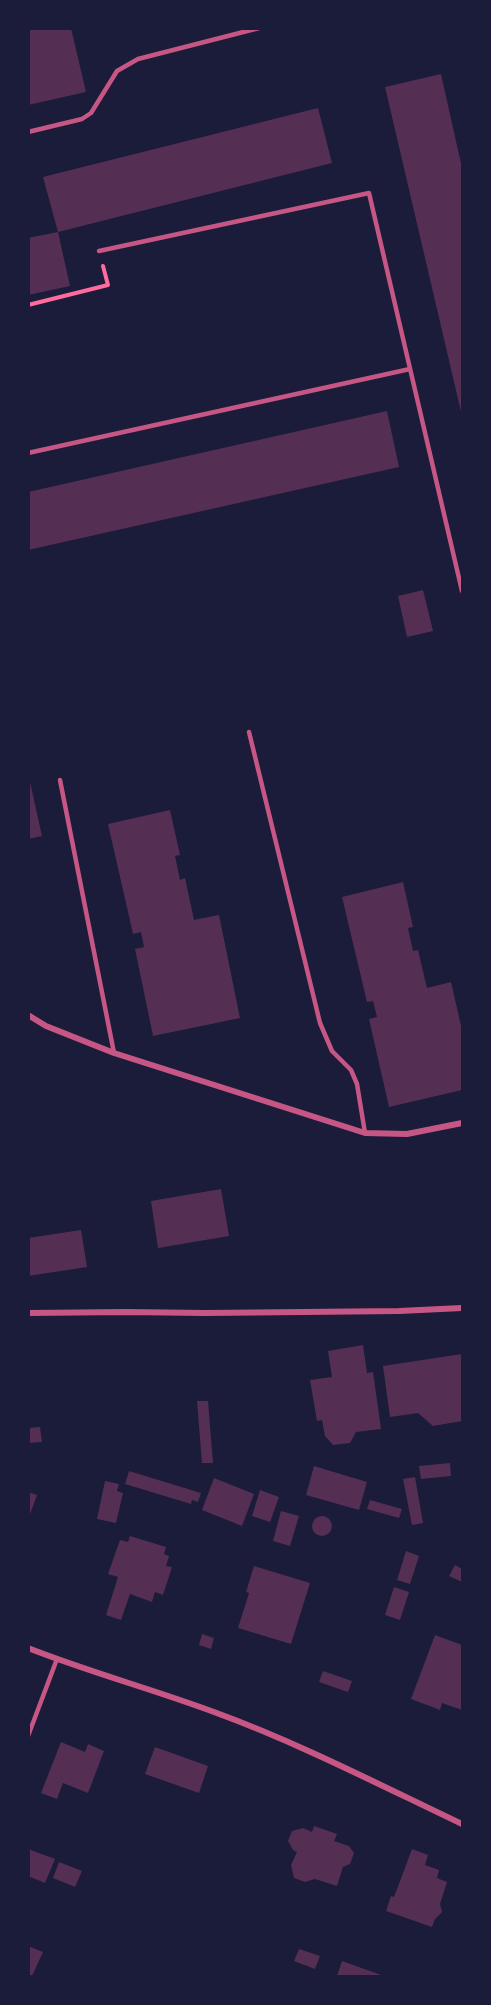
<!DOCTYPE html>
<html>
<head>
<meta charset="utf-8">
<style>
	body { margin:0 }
	#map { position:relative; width:491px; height:2005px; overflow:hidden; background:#1b1b3a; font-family:"Nunito Sans",sans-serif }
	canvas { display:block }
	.frame { position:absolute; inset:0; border:30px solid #1b1b3a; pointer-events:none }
</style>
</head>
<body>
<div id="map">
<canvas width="491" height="2005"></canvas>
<div class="frame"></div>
</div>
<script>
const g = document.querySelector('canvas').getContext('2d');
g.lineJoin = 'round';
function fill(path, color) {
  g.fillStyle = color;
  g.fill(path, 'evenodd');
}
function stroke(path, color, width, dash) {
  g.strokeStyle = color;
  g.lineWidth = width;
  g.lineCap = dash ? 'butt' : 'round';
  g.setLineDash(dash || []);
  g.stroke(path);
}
fill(new Path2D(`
	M28,28H71L86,92L28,105Z
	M441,74L462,168V416L385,87Z
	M318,108L332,163L58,232L43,177Z
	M58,232L70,286L28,295V238Z
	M387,411L399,467L28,550V492Z
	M423,590L433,631L407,637L398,596Z
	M28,773L42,836L28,839Z
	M170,810L180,855L175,856L180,880L185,878L194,920L219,915L240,1018L153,1036L135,949L144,947L141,932L133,934L108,824Z
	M403,882L413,927L408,928L413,951L418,950L427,988L451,982L462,1030V1090L389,1107L369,1019L377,1017L373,1001L367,1002L342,897Z
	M221,1189L229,1236L158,1248L151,1201Z
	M81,1230L87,1267L28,1276V1238Z
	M363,1345L367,1373L373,1372L381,1429L356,1432L350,1443L333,1445L325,1436L322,1420L317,1421L310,1380L332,1377L328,1351Z
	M462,1354V1421L433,1426L418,1413L390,1417L383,1366Z
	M197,1401H208L213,1463H202Z
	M40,1427L42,1442L28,1443V1428Z
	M450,1463L451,1476L421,1479L419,1466Z
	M314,1466L367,1482L359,1510L306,1495Z
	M129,1471L201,1493L198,1502L192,1500L191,1504L125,1484Z
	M415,1477L423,1523L412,1525L403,1479Z
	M214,1478L254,1494L242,1526L202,1510Z
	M105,1481L119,1484L117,1491L123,1493L116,1523L97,1519Z
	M260,1490L279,1497L270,1522L252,1516Z
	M28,1492L37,1495L29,1517H28Z
	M370,1500L402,1509L399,1518L367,1509Z
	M281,1511L299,1516L290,1546L273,1541Z
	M312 1526a10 10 0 1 1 20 0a10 10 0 1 1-20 0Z
	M130,1536L166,1547L164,1554L169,1556L166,1566L172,1567L163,1595L155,1592L152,1602L130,1594L121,1620L106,1615L118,1577L108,1574L120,1540L128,1542Z
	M406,1551L419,1556L410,1584L397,1580Z
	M455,1565L462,1569V1582L449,1576Z
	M254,1566L310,1583L291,1644L238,1628L249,1593L246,1592Z
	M394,1587L409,1592L400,1620L385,1615Z
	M202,1634L214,1638L211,1649L199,1645Z
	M435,1635L462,1645V1710L442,1703L440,1710L411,1699Z
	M323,1671L352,1681L348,1692L319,1682Z
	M61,1742L85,1752L88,1744L104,1751L88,1793L63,1783L57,1799L41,1793Z
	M155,1747L208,1766L199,1793L145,1774Z
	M314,1826L337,1834L334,1841L349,1846L354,1853L350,1864L343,1867L337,1886L315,1879L305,1882L294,1878L291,1865L297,1852L293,1850L288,1841L292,1831L303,1828L312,1832Z
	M28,1849L55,1859L45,1883L28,1876Z
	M412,1849L428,1855L425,1865L439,1870L437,1878L447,1882L440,1904L442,1912L435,1919L432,1927L386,1911L391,1896L394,1897Z
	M59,1862L82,1871L75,1887L53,1878Z
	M28,1946L43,1952L32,1976H28Z
	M299,1949L320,1956L315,1969L294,1961Z
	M342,1961L384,1976H337Z`), '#542f53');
stroke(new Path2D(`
	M28,305L108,285L103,266`), '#ff6b9d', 4);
stroke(new Path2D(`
	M28,132L82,119L91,113L117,71L138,59L259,28
	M99,251L369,193L462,591
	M28,453L410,369
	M249,732L320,1023L332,1051L351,1070L357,1084L365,1133
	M60,780L114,1053
	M28,1736L57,1659`), '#c65784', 4.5);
stroke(new Path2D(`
	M28,1015L46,1026L114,1053L365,1133L407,1134L462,1123
	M28,1313L126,1312L206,1313L399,1311L462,1308
	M28,1648C89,1672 152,1689 214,1712C299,1743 380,1785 462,1824`), '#c65784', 6);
</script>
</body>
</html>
